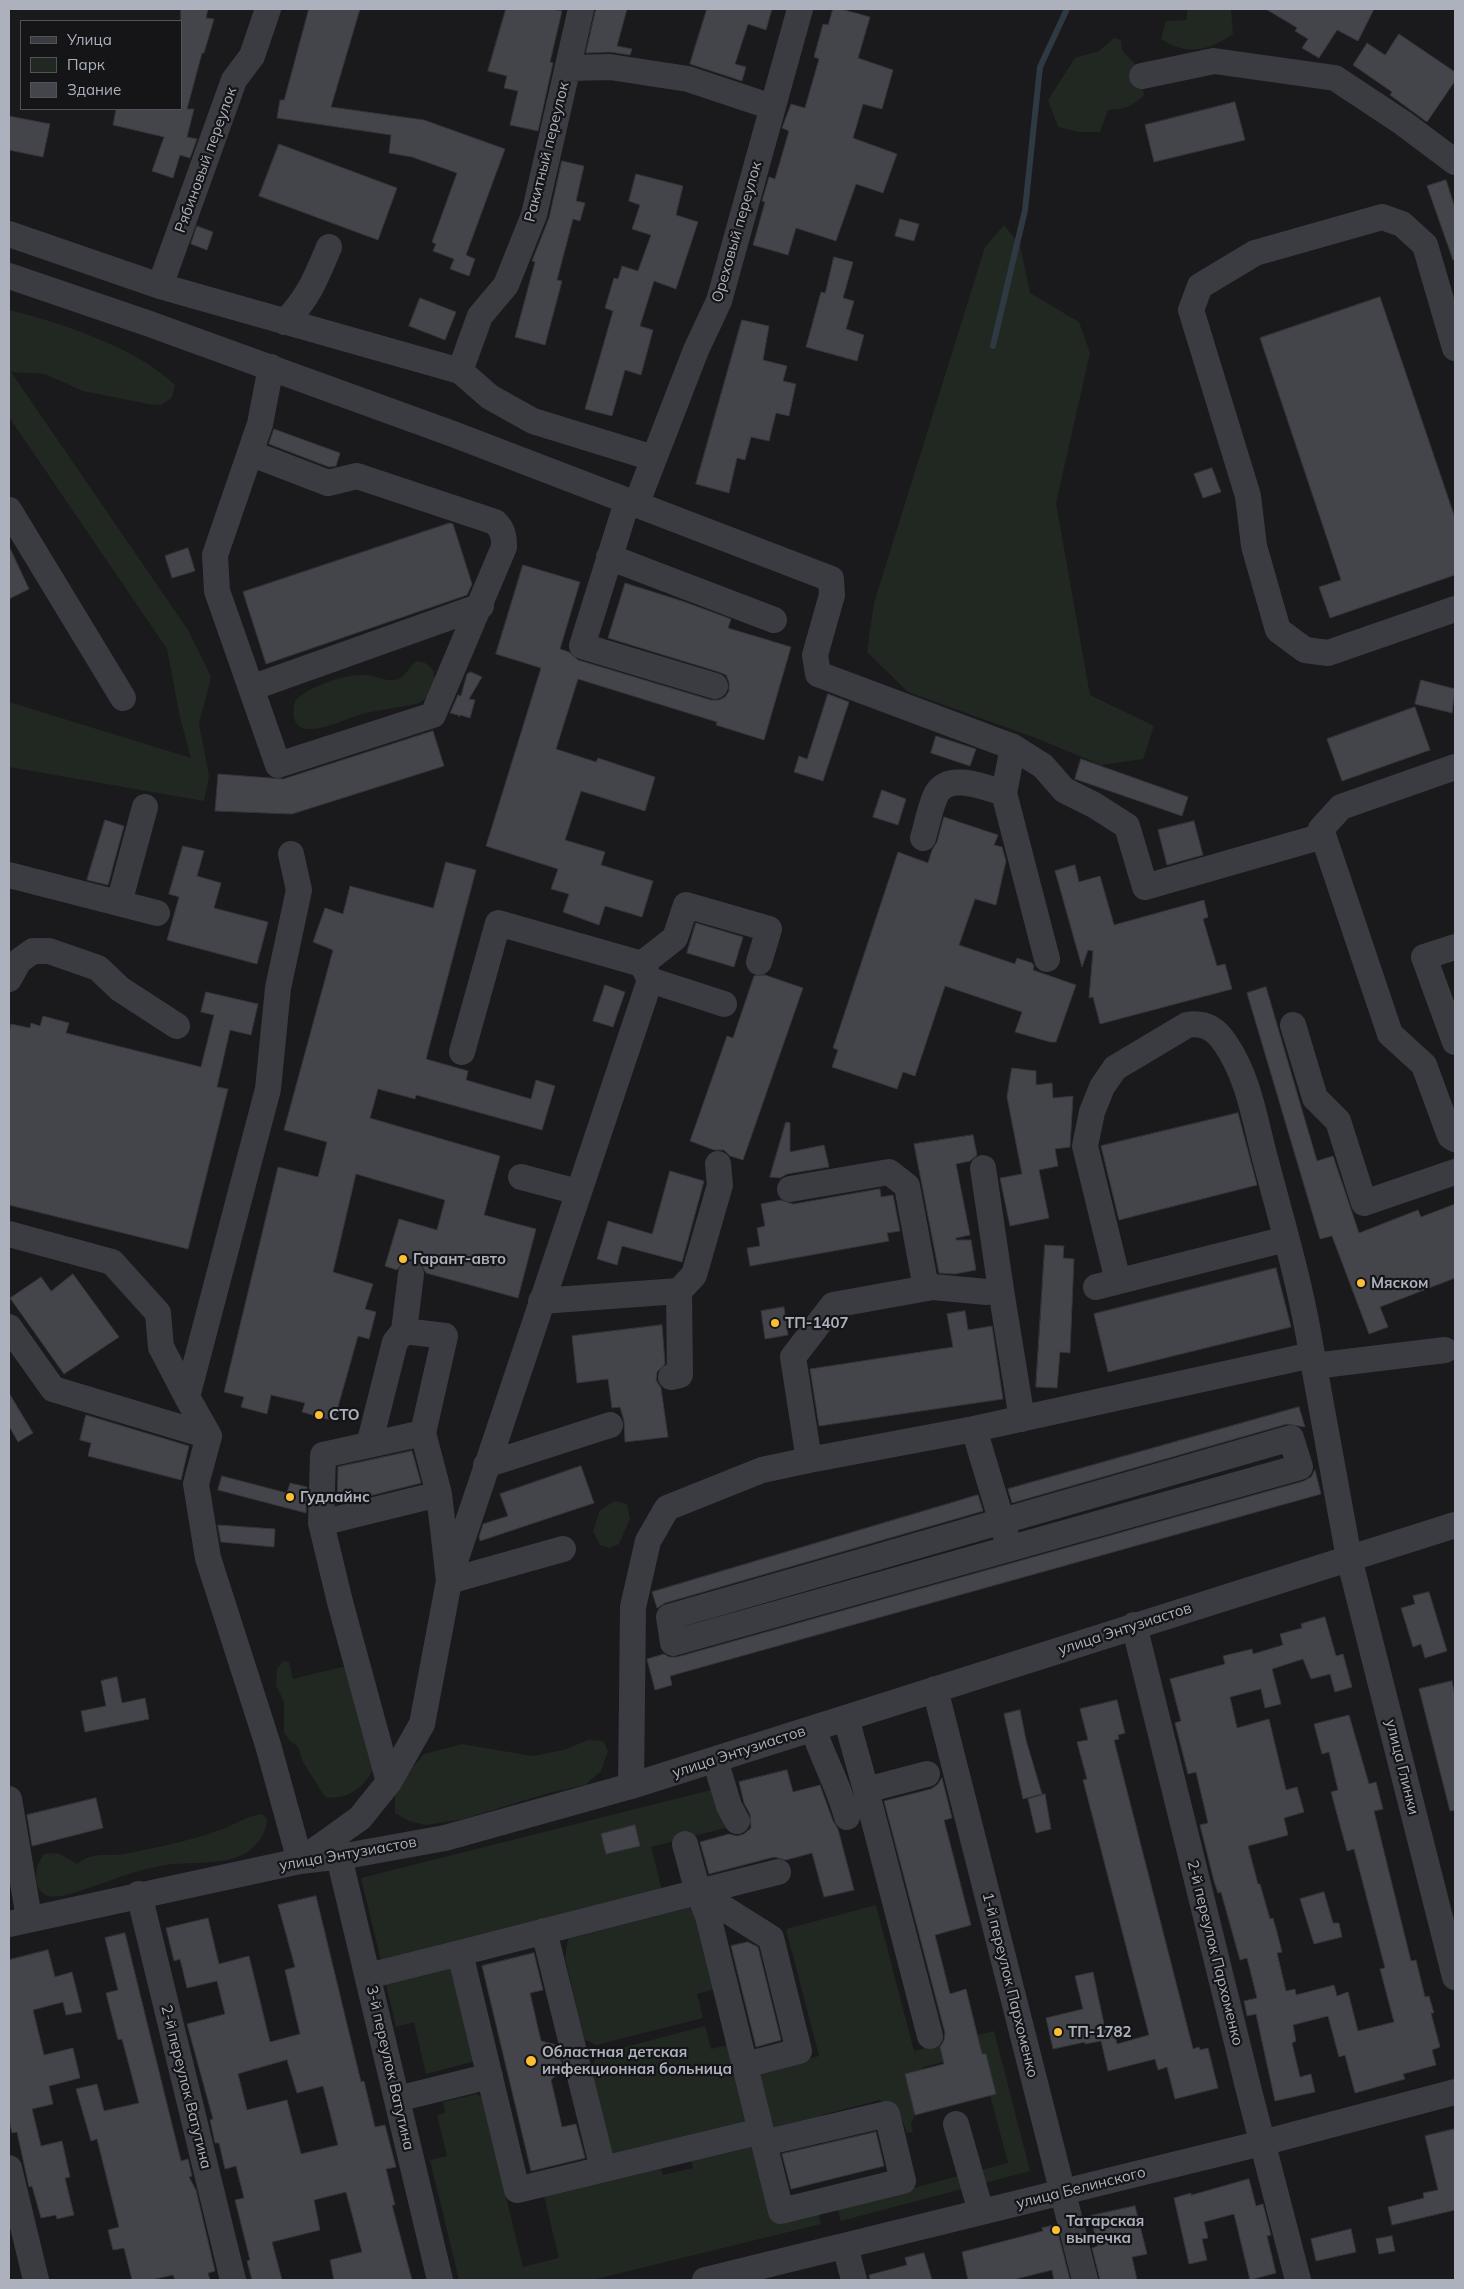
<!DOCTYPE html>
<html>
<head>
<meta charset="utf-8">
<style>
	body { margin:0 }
	#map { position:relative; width:1464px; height:2289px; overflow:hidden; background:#1a1a1d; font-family:Mulish,sans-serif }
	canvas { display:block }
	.frame { position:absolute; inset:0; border:10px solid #acb1bd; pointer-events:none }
	.legend { position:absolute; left:20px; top:20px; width:162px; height:90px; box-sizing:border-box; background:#151518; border:1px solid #51535a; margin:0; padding:6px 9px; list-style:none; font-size:15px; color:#acb1bd }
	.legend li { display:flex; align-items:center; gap:10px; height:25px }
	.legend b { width:25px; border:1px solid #51535a }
</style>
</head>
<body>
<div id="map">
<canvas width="1464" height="2289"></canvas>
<div class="frame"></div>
<ul class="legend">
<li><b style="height:6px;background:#3b3c42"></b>Улица</li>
<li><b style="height:14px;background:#202821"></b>Парк</li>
<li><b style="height:14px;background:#44454a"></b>Здание</li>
</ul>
</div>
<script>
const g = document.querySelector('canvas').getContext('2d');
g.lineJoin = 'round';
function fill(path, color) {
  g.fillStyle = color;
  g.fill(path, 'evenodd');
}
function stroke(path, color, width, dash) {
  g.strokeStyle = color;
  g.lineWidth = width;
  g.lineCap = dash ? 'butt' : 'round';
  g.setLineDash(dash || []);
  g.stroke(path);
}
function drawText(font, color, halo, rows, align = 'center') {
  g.font = font + ' Mulish,sans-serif';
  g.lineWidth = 4.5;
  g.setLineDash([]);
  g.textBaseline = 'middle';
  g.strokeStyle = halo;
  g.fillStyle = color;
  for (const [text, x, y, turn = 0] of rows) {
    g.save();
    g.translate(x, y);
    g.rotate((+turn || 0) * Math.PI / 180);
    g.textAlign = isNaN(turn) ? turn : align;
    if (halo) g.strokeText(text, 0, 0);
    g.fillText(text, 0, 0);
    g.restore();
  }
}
fill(new Path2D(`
	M1187,9H1231L1233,34C1208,51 1187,56 1161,39L1166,21L1187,20Z
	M1114,38L1121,40L1122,50L1136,65L1144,95C1132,107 1125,109 1108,110L1100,132H1079L1058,127L1048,100L1075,58L1099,51Z
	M1004,225L1020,245L1030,293L1079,322L1090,353L1056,503L1090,695L1154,726L1143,759L1101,765L1036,738L908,692L867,652L874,603L985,247Z
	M9,310C61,323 136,347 175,385L172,397L162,405L148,404L83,391L45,374L11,372L188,630L211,677L199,724L209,776L204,801L9,767V702L191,758L180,717L167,649L9,417Z
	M417,661C442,663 438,694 419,703C400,708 381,709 362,714C341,720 284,751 295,701C310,686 342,675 363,675C375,675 387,683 398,679C406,677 409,666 417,661Z
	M615,1501L627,1504L630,1519L619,1544L609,1548L600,1545L593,1531L600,1510Z
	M283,1661L289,1662L293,1679L346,1666L374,1766C367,1786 347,1801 325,1797L303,1762L298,1747L289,1740L284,1732V1702L276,1685L277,1669Z
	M588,1740L603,1741L608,1751L601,1771L585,1785L549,1793L463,1819L426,1825L409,1821L395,1813V1795L413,1767L424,1754L462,1744L532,1756L564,1750Z
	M719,1788L729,1827L651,1847L663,1894L382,1965L361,1878Z
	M262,1814L267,1818C267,1834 255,1850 240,1856C215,1866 185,1861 159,1866C127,1872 96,1887 63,1896C57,1896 49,1898 44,1894C31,1884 36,1864 44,1854L58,1853L77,1864C90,1854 98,1855 113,1855C123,1855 134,1852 144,1850C170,1845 198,1838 223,1829C236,1824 247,1816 262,1814Z
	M876,1905L914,2051L994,2031L1030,2171L841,2221L837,2208L1008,2163L979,2053L923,2067L926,2082L908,2087L915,2115L911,2124L913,2132L907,2133L901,2117L880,2100L822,2115L810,2126L770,2136L755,2073L819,2056L786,1929Z
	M689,1908L700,1920L718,1988L697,1994L703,2018L596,2045L584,2039L565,1958L568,1939Z
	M452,1963L477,2054L472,2062L426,2074L414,2022L396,2027L385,1980Z
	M705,2026L711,2049L732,2044L750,2115L742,2127L613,2159L591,2067L599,2054Z
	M477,2094L482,2098L523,2267L559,2258L544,2196L660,2167L663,2175L693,2168L690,2157L757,2141L777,2222L818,2212L821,2224L592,2280H459L430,2160L447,2156L437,2115L445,2113L443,2102Z`), '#202821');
stroke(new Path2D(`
	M993,346L1025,210L1040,67L1067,9`), '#2f3942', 6);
const building = new Path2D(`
	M181,9H208L206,18L214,19L204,53H202L187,109H194L187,137L197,139L190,158L180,155L173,178L152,171L164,137L113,125L116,109H183H181Z
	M309,9H360L331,107L424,120L505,149L466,255L475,259L469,276L450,269L454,259L433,251L436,244L432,242L457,173L412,157L389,153L391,135L277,118L280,100H284Z
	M506,9H552L562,11L550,62L553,63L538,131L510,125L518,91L504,88L507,76L488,71Z
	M596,9H627L617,46L632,49L630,55L610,52L586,53Z
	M707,9H772L766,30L748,24L735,64L746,67L742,81L690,64Z
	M833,9H841L870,17L858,58L893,70L882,109L863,104L853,138L897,154L883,193L856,184L836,241L796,228L788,255L753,245L765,202L762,201L769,177L775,179L789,131L782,128L791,104L805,108L819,59L814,57L823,24L828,25Z
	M1266,9H1374L1358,41L1337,30L1319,58L1302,48L1308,39L1295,31L1297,28Z
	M1399,34L1455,72V81L1427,122L1390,95L1392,92L1353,65L1367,43L1385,55Z
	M1235,102L1245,140L1154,162L1145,125Z
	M9,116L50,124L43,157L9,150Z
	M279,144L397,188L378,240L259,196Z
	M562,161L584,166L576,201L585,203L580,221L573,219L557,280L562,281L545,345L515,337L535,262L532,261L549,218Z
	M636,174L683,186L676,215L698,222L676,289L654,281L640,326L653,330L641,375L625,370L612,416L585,409L613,311L605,308L614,278L618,279L622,266L638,271L651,235L632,229L640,205L629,201Z
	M1446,180L1455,208V259L1453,260L1427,186Z
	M900,219L919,224L914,241L895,236Z
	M197,226L213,232L207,250L191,244Z
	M834,257L853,262L843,298L854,301L846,329L864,335L857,361L806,347L821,292L825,293Z
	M1380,297L1455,518V575L1330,618L1319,587L1341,580L1260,338Z
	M420,298L456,312L445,340L409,326Z
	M742,320L769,326L763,360L787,366L783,381L796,384L789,416L776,413L769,441L751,437L745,460L737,458L729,493L696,484Z
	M274,429L340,453L336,466L329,467L269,444Z
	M1212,468L1221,492L1203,498L1194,474Z
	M450,523L453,524L472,584L467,595L266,664L243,592Z
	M9,546L29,589L9,599Z
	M188,548L195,571L172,578L165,556Z
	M523,565L580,582L560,649L569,652L578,660L711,700H719L725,697L729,691V682L726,675L719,672L608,638L625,583L682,601L731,619L728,628L791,647L764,740L716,725L717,722L578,679L556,749L596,762L598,758L655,777L645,811L581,791L565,840L605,852L601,865L653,881L642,917L605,906L599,925L563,912L569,894L551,889L558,869L486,846L541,668L496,654Z
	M471,672L482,677L469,699L475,700L470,718L460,715L459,717L458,715L450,713L458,695L461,696L467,674Z
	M1421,680L1455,689L1452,713L1415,704Z
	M828,694L849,702L823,781L794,772L799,756L807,759Z
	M1415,707L1430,750L1342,781L1327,739Z
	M433,731L444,766L292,814L215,811L218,774L283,779Z
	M936,736L976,749L970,766L931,753Z
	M1081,759L1188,797L1182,816L1075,779Z
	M882,790L906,799L898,825L873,817Z
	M944,817L998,835L994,845L1002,847L1006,861L996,905L975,899L959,945L1015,964L1017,958L1032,963L1034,966L1033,970L1076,985L1056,1042H1050L1015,1032L1022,1012L945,986L915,1076L903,1072L897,1089L832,1067L838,1050L833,1048L898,852L928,863L932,850L937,842Z
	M105,820L124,826L108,885L87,880Z
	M1194,821L1203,855L1167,865L1158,830Z
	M183,846L204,851L197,876L221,883L214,908L268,922L257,964L167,940L179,897L169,894Z
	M446,862L476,870L426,1059L468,1071L466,1080L531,1099L536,1080L555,1086L542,1130L416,1095L415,1099L378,1089L370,1118L500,1156L484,1215L536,1229L518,1298L426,1273L420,1262L413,1259L405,1260L397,1270L385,1266L399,1219L437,1230L445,1200L356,1174L333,1272L373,1284L365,1309L376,1312L369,1339L358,1336L334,1421L302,1412L305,1403L271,1395L267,1414L241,1407L244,1397L224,1392L278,1167L318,1177L327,1142L284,1130L333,950L313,942L325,908L343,914L350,886L433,908Z
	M1075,865L1079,882L1100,876L1114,925L1204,900L1208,917L1203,919L1217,966L1225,964L1232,989L1100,1024L1093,997L1089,998L1093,951L1088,950L1082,967L1055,871Z
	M696,923L743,937L734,967L687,953Z
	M765,975L803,988L743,1160L730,1156L724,1150H714L690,1141L727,1036L733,1038L754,976Z
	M605,985L625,992L613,1027L593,1021Z
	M1266,987L1317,1161L1333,1156L1359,1233L1418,1210L1421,1217L1455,1204V1278L1380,1307L1388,1327L1369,1334L1332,1236L1320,1239L1247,993Z
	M206,992L258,1004L251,1035L230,1030L217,1087L228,1089L188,1249L9,1205V1033L11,1024L30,1028L31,1023L40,1026L43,1016L69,1023L66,1033L201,1067L214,1015L201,1012Z
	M1012,1068L1036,1071V1085L1052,1083L1053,1098L1073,1096L1070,1147L1055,1149L1058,1166L1039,1170L1049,1218L1010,1226L1000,1178L1022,1174L1007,1097Z
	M1238,1113L1257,1185L1119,1220L1101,1146Z
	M786,1122L790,1123V1152L824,1145L829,1167L787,1174L780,1178L770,1177Z
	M973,1135L977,1155L970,1161L956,1164L970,1235L956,1238V1240H971L976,1270L955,1274L939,1273L914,1144Z
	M670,1171L704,1181L682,1262L622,1246L617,1265L597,1259L608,1221L652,1234Z
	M880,1189L881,1197L893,1195L900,1231L887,1233L889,1241L750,1266L747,1248L760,1246L757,1228L765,1226L761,1204L781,1200L793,1204Z
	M1045,1245L1064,1246L1063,1258L1074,1259L1070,1353L1060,1352L1057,1388L1036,1387Z
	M1276,1268L1291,1327L1108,1372L1094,1314Z
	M73,1274L119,1337L64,1374L10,1298L41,1277L51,1291Z
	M784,1307L788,1335L765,1339L761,1311Z
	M965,1311L968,1330L992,1326L1003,1399L819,1426L810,1369L953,1347L947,1314Z
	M662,1325L665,1364L657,1372L656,1380L661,1388L668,1437L625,1442L624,1421L620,1407L612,1408L608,1379L577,1383L572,1336Z
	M9,1393L33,1433L18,1442L9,1426Z
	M1299,1407L1305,1427L1287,1424L1012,1503L1008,1489Z
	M86,1415L189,1446L181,1480L88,1456L91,1443L80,1440Z
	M412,1451L421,1483L337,1504L338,1467Z
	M581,1466L594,1503L480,1541L479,1537L483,1524L508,1516L500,1494Z
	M1315,1470L1321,1494L670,1676L672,1685L655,1690L647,1659L664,1654L669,1657H677L1304,1481L1311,1477Z
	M222,1476L287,1493L290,1483L307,1487L306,1513L218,1490Z
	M978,1495L983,1511L665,1603L657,1608L652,1592Z
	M218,1525L275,1529L274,1547L221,1542Z
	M1429,1592L1447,1651L1425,1658L1421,1644L1413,1647L1401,1608L1415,1604L1413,1596Z
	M1325,1617L1336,1656L1343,1654L1352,1687L1335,1692L1330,1674L1311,1679L1303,1659L1272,1669L1281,1704L1265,1708L1261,1689L1230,1697L1237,1728L1269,1719L1286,1790L1297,1787L1304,1812L1284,1818L1288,1835L1248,1846L1258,1884H1260L1270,1919L1273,1918L1278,1936L1282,1952L1277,1953L1286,1991L1295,1989L1296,1995L1334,1985L1337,1996L1348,1992L1358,2031L1394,2022L1380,1969L1385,1968L1354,1849L1347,1851L1331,1792L1338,1790L1329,1752L1322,1754L1314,1724L1349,1715L1369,1784L1376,1782L1383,1809L1374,1811L1411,1961L1416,1960L1425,1997L1429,1996L1434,2013H1431L1440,2047L1432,2050L1436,2065L1403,2074L1405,2079L1355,2093L1345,2055L1339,2057L1328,2016L1293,2025L1296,2041L1292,2043L1300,2077L1311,2074L1315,2092L1275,2101L1256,2014L1247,2016L1244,2001L1257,1998L1247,1958L1240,1960L1221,1892L1218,1893L1214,1881L1200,1825L1208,1823L1196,1772L1188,1774L1175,1723L1181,1721L1170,1679L1225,1664L1223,1656L1252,1649L1253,1654L1283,1645L1280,1634L1302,1628L1301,1624Z
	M117,1677L122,1703L145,1698L149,1719L85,1732L81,1711L106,1706L101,1681Z
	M1452,1681L1455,1696V1810L1450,1811L1419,1689Z
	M1117,1700L1125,1733L1118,1735L1119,1739L1114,1740L1193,2049L1199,2047L1200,2050L1208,2048L1218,2088L1175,2099L1167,2067L1158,2070L1155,2059L1108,2071L1101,2041L1085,2044V2042L1053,2049L1046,2018L1083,2009L1075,1976L1093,1972L1105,2029L1113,2027L1117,2044L1149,2035L1083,1780L1087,1779L1077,1742L1088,1740L1080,1709Z
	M1020,1710L1026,1740L1042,1794L1023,1799L1004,1714Z
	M787,1770L793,1792L820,1785L833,1821L838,1829L854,1890L824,1897L812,1853L786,1860L774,1857L709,1874L700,1842L729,1834L737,1836L744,1834L751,1828L750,1814L744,1803L739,1782Z
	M942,1778L952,1818L944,1820L971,1925L935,1935L950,1994L966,1989L982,2054H986L996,2094L915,2115L905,2074L944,2064L940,2047L944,2040L945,2033L884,1801L931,1789L937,1785Z
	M1045,1794L1051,1829L1036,1833L1028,1799Z
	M96,1798L103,1828L32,1846L27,1815Z
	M635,1825L640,1846L606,1854L601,1834Z
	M1324,1892L1333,1923H1339L1342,1937L1314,1944L1300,1899Z
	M316,1896L361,2082L364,2081L375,2127L385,2125L396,2167L386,2169L395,2205H392L412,2280H334L330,2260L362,2252L346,2192L314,2200L320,2230L272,2242L282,2280H252L247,2261L250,2260L235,2200L244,2198L236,2166L225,2169L219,2143H215L210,2120L213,2119L187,2024L225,2014L217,1981L187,1988L180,1959L174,1961L166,1928L208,1918L219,1964L249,1956L270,2042L300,2034L285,1970L295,1967L278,1905ZM287,2060L297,2093L323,2086L338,2145L301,2154L287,2100L247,2110L238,2074Z
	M125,1933L181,2161L188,2159L192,2176L189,2177L196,2190L215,2271L208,2273L210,2280H175L173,2275L151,2280H132L124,2248L113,2250L108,2230L119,2227L97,2139L91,2141L76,2089L97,2084L104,2111L139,2103L122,2039L118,2040L106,1993L118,1990L105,1938Z
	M748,1942L758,1947L781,2040L756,2047L731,1946Z
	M48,1950L55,1977L72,1972L82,2012L66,2015L63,2002L33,2010L44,2055L73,2048L80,2078L49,2086L53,2104L32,2109L41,2146L62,2141L70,2177L65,2178L74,2215L57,2219L56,2215L41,2218L32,2186L29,2187L17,2132L12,2133L9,2120V1960Z
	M534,1953L543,1990L530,1993L541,2041L557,2045L563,2069L551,2080L562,2127L576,2124L585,2158L531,2171L482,1966Z
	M1455,2129V2210L1392,2225L1388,2207L1424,2198L1423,2193L1438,2190L1425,2136Z
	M876,2132L884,2166L791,2189L782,2154Z
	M1249,2179L1256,2206L1263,2204L1271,2235L1267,2236L1276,2273L1250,2280L1234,2214L1204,2222L1208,2238L1202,2239L1207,2260L1189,2264L1174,2198L1191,2193V2195Z
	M1135,2206L1147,2254L1132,2257L1137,2280H1100L1092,2248L1098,2246L1090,2216Z
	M1056,2225L1070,2280H1054L1052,2270L1012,2280H968L962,2252L1043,2231L1042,2228Z
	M1351,2229L1356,2252L1316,2261L1311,2239Z
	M1392,2236L1395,2251L1379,2254L1376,2239Z
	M924,2253L932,2280H870L869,2275L907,2265L905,2258Z`);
fill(building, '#44454a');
stroke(building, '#343439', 1);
stroke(new Path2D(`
	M568,68L610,67L688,79L772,107
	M1142,76L1214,61L1335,78L1403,123L1455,162
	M9,234L160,286L460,371L490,397L533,421L653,458
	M9,276L147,323L453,434L831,579L832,595L815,655L818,674L1013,747L1043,766L1064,790L1094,805L1127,826L1145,887L1323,836
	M160,286L234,80L252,56L268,9
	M285,322C309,297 316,278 329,247
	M1455,348L1425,245L1402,224L1382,217L1255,253L1200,286L1191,310L1248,496L1254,546L1278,630L1305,650L1328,653L1455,609
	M460,371L480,316L506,285L534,215L581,9
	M250,453L328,483L357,476L495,522C503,530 504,536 504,547L433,715L278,765L217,591L215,555L260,424L271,367
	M627,502L582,646L715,686
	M636,505L696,350L719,301L800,9
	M9,510L123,698
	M609,557L774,620
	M251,688L481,606
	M1013,747L1004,793L1047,959
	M1455,767L1341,807L1321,829L1390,1034L1424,1065L1450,1136L1455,1139
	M923,838C927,825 931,803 937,793C950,772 986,788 1004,793
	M9,875L157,913
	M119,903L145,807
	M1455,947L1424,957L1455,1042
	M642,964L675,938L686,905L769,929L759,962
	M9,979L19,961L33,951H49L98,968L120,989L177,1026
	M650,980L724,1004
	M1293,1025L1315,1098L1338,1121L1364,1203L1455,1172
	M521,1177L578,1192
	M790,1189L889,1172L907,1186L926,1288
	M9,1234L112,1262L158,1313L161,1347L187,1397
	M1118,1281L1085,1146L1092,1112L1102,1087L1115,1068L1187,1025C1204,1022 1216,1029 1225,1043C1249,1077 1255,1122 1266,1162C1283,1226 1302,1290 1312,1355
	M1096,1287L1286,1239
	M1001,1290L1022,1419
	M541,1301L679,1291L694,1275L720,1185L718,1164
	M9,1327L53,1389L209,1436L196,1484L208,1558L268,1745L300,1861L360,1818L389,1782L340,1602L321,1523L323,1455L423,1433L439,1494L449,1581
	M404,1331L411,1274
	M1314,1366L1445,1350
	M671,1377L680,1375L679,1291
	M974,1429L1007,1539
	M209,1436L187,1397L268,1089L278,988L299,890L291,854
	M1291,1438L1300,1467L673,1643L669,1617Z
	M369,1445L395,1342L404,1331L445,1336L423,1433
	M809,1460L974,1429L1312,1355L1349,1558L1455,1977
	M486,1465L610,1425
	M321,1523L439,1494
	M452,1570L650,980L642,964L498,923L462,1052
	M1134,1625L1248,2087L1298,2280
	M935,1689L1085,2280
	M846,1718L866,1790L927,1774
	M813,1728C823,1759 839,1786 847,1817
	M715,1760L729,1806L737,1821
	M389,1782L422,1724L449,1581L563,1549
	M631,1786L633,1607L648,1541L667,1508L762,1470L809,1460L793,1357L833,1305L933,1287L987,1292L1001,1290L983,1168
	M866,1790L930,2036
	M9,1799L29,1918
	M685,1844L698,1892L771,1938L799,2051L745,2065
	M339,1857L440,2280
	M698,1892L778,1872
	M139,1894L233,2280
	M9,1924L300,1861L351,1855L445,1838L631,1786L1455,1525
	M544,1931L603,2169
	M368,1976L460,1953
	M397,2099L490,2076
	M956,2124L981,2212
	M761,2131L517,2190L460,1953L698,1892L708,1916L761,2131L781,2211L903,2181L887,2114L764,2143
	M9,2168L36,2280
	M845,2246L854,2280
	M705,2280L1262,2143L1455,2092`), '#3b3c42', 26);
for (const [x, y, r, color] of [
	[403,1259,5,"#fcbe33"],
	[1361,1283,5,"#fcbe33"],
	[775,1323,5,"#fcbe33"],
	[319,1415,5,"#fcbe33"],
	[290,1497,5,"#fcbe33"],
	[1058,2032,5,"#fcbe33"],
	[531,2061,6,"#fcbe33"],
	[1056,2230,5,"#fcbe33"]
]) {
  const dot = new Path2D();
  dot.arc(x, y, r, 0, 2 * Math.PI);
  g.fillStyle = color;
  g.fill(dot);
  stroke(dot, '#151518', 2);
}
drawText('15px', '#acb1bd', '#151518', [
	["Ракитный переулок",547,152,-76],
	["Рябиновый переулок",206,160,-70],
	["Ореховый переулок",737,232,-74],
	["улица Энтузиастов",1125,1629,-18],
	["улица Энтузиастов",739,1752,-18],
	["улица Глинки",1402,1767,76],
	["улица Энтузиастов",348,1854,-10],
	["2-й переулок Пархоменко",1215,1953,76],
	["1-й переулок Пархоменко",1010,1985,76],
	["3-й переулок Ватутина",390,2068,77],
	["2-й переулок Ватутина",186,2087,76],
	["улица Белинского",1081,2188,-14]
]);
drawText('bold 15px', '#acb1bd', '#151518', [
	["Гарант-авто",413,1259],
	["Мяском",1371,1283],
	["ТП-1407",785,1323],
	["СТО",329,1415],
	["Гудлайнс",300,1497],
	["ТП-1782",1068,2032],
	["Областная детская",542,2052],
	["инфекционная больница",542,2069],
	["Татарская",1066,2221],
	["выпечка",1066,2238]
], 'left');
</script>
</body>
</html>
